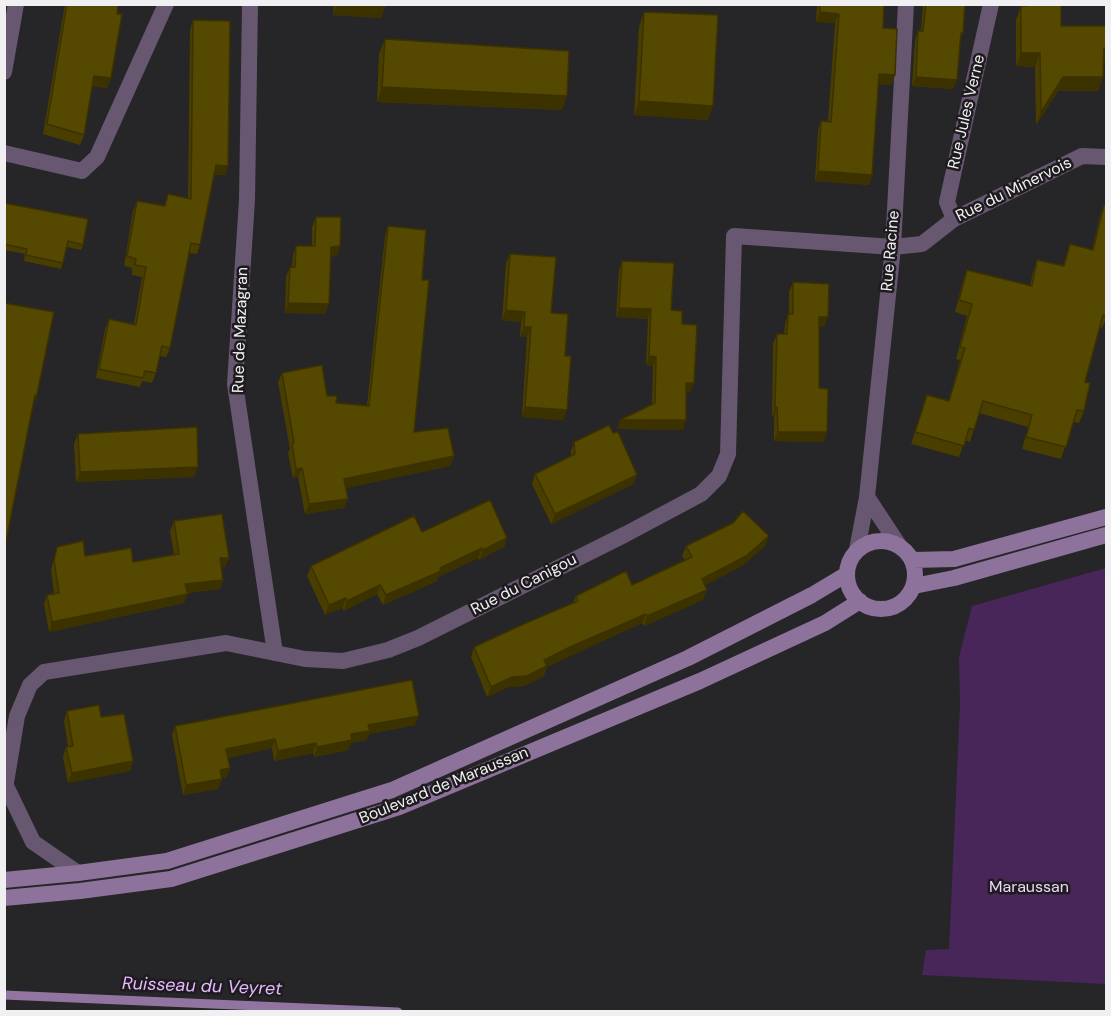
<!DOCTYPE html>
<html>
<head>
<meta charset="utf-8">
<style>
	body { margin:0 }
	#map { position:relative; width:1111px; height:1016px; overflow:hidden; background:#262527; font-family:"DM Sans",sans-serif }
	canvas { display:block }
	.frame { position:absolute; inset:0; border:6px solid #f0eff1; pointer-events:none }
</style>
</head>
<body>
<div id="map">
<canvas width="1111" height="1016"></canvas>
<div class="frame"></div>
</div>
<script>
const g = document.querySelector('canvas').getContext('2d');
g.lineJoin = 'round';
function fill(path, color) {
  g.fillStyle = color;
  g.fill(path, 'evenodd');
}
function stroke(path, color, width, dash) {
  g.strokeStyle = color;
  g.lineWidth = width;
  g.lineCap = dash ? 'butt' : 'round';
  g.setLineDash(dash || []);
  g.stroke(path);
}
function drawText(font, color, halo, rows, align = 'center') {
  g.font = font + ' "DM Sans",sans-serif';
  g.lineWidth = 5;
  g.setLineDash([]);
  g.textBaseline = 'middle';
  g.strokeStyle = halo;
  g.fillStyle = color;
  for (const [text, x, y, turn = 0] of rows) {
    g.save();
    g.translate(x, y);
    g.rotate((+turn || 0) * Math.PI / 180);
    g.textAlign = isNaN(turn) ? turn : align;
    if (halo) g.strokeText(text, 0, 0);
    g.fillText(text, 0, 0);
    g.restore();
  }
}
fill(new Path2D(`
	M1106,568V984L922,975L926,950L949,949L960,705L959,657L972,606Z`), '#49265a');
stroke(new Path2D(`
	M4,995L398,1012`), '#9175a0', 9);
stroke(new Path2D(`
	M250,4L247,200L235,384L275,653
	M4,72L16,4
	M4,153L82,171L97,157L166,4
	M954,219L947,202L991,4
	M867,497L898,544
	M857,550L867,497L893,247L906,4
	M7,788L33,842L78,873
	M4,795L17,716L30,685L44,672L226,643L305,659L343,661L388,650L418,638L626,534L701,494L719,476L728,454L734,236L893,247L922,244L954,219L1082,156L1106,157`), '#685771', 16);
stroke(new Path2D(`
	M847 575a34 34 0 1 1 68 0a34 34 0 1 1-68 0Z
	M913,560L954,559L1106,517
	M914,586L954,578L1106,535
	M4,880L78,873L167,861L392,790L688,658L812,595L847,574
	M4,898L80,891L171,879L399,807L700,681L825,623L860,601`), '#8d729c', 16);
fill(new Path2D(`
	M65,4H118L111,78L107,88L92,86L84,135L80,145L43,134Z
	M334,4H386L381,18L333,15Z
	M817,4H884L883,28L895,75L891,85L878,84L872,175L869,185L815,181L818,131L821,121L828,122L835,23L816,22Z
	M923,4H965L963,33L960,40L953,89L912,86L915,40L918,31H921Z
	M1023,4H1061V26L1104,62L1103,77L1098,91H1058L1036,125L1035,67L1016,66V20L1021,6H1023Z
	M644,12L708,120L634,115L639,27Z
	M193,20L225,175H214L200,245L197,254L189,253L170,348L166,357L159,356L156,373L152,383L142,381L140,387L96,378L105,329L109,319L134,324L142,277L132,275V268L124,266L133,211L137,201L164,206L168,194L188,198L190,30Z
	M385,39L562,110L377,102L379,54Z
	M4,203L83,245L81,250L67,247L61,269L24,261L25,254L4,250Z
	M1104,205L1107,317L1102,328L1100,327L1085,382L1084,411L1079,423L1073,422L1061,459L1022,449L1028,427L979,413L970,442L965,440L959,457L911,444L927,395L949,400L960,360L956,359L967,316L955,312L963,281L967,270L1030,286L1033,272L1037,260L1063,266L1070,244L1092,250L1100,216Z
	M316,217L337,256H331L325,314L285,313L286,277L290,267H292L293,255L296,246H312V227Z
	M388,226L422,280L414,432L454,456L450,466L346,488L344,508L305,514L298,477L293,478L288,453L290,449L278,382L282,373L327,396L336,403L367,405L385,236Z
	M510,254L551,313L565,356L563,420L522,417L527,337H520L521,322L502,320L506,263Z
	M622,261L671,310L682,324L690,392L686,393L683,430L617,429L652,404L653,366L646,365L648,319L616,317L619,270Z
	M793,282L824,327H819V388L827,432L823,442L774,441V417H772L773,344L777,334H784L785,324L788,314H789V292Z
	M78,434L194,477L76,482L74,444Z
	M574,442L637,475L633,484L551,524L532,484L535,474L571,456V451Z
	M174,521L225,567H221L223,580L220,589L187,593L184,603L49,632L44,604L47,595L54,593L51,570L57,547L85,556L133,562L174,554L170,531Z
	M422,532L507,538L504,547L479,560L478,558L438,577L437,581L383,605L377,594L344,611L342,608L325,615L307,576L311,566Z
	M686,546H765L742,566L705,585L703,600L644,626L642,623L567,657L547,667L544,676L524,686L508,687L487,697L471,657L474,647L573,603L576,596L632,585L685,560L682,556Z
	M67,711L101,717L133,761L130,771L68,783L63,757L66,747H68L64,721Z
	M415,725L369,734L366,740L351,743L348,750L314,757L313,753L274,761L272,748L228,758L230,768L226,778H222L218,789L183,795L172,735L175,726Z`), '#493e00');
fill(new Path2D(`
	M337,4H386L381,18L333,15Z
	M820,12L839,14L835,23L816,22Z
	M1104,48H1107V62H1099Z
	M1021,53H1040L1035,67L1016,66Z
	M879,74L895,75L891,85L875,84Z
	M94,76L111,78L107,88L91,86Z
	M916,77L957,80L953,89L912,86Z
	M1063,77H1103L1098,91H1058L1036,125L1041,112Z
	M382,87L567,96L562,110L377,102Z
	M639,101L713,106L708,120L634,115Z
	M216,165L228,166L225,175H213Z
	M818,171L872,175L869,185L815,181Z
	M340,246L337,256L328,257L331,247Z
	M288,303L329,304L325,314L285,313Z
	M619,308L651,309L648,319L616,317Z
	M506,310L525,312L521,322L502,320Z
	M819,317H828L824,327H816Z
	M524,327H531L527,337H520Z
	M649,356L656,357L653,366L646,365Z
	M686,383H694L690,392L682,393Z
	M525,407L567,410L563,420L522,417Z
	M775,407H777L774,417H772Z
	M620,420H686L683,430L617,429Z
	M778,432H827L823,442L774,441Z
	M454,456L450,466L341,489L344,479Z
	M198,467L194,477L76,482L80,472Z
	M302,468L298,477L293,478L296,469Z
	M637,475L633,484L551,524L555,514Z
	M348,499L344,508L305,514L309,504Z
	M769,536L765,546L742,566L698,589L702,579Z
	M507,538L504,547L479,560L483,550Z
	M482,548L478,558L438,577L437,581L383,605L386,595Z
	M220,558H229L225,567H216Z
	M223,580L220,589L182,593L185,584Z
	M380,585L377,594L344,611L347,601Z
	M707,590L703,600L644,626L647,616Z
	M188,594L184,603L49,632L52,622Z
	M346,598L342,608L325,615L329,605Z
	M646,614L642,623L547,667L544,676L524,686L508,687L487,697L491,687L570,647Z
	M419,716L415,725L369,734L366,740L351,743L348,750L314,757L317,747L351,734L368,725Z
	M275,739L272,748L223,759L226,749Z
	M316,743L313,753L274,761L278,751Z
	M133,761L130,771L68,783L72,773Z
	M230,768L226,778L216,779L220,770Z
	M222,779L218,789L183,795L186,785Z`), '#3c3200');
const building = new Path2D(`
	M67,4H118L117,14H122L111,78L94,76L84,135L47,124Z
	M820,4H884L883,28L897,29L895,75L879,74L872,175L818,171L821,121L831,122L839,14L820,12Z
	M926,4H965L963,33H961L957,80L916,77L918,31H923Z
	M1027,4H1061V26H1107V48H1104L1103,77H1063L1041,112L1040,53H1021V6H1027Z
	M644,12L718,15L713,106L639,101Z
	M193,20L230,21L228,166L216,165L200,245L191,243L170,348L162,346L156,373L145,371L143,378L99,369L109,319L136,325L146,267L135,265L136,259L127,256L137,201L165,206L168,194L191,199Z
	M385,39L569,51L567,96L382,87Z
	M4,203L88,219L83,245L68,241L63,263L26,255L27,249L4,244Z
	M1104,205H1107V316L1103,315L1085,382L1090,383L1084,411L1077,410L1066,447L1026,437L1032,415L983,401L974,430L969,428L964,446L915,432L927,395L949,401L965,348L960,347L972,304L959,300L967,270L1032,286L1037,260L1064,266L1070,244L1093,250Z
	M316,217H341L340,246L331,247L329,304L288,303L290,267H295L296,246H315Z
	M388,226L426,230L422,280H429L414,432L448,428L454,456L344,479L348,499L309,504L302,468L296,469L292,444L294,443L282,373L322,365L327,396H337L336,403L369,406Z
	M510,254L556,257L551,313L568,314L565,356H571L567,410L525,407L531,327H524L525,312L506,310Z
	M622,261L674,263L671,310L682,311V324L697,325L694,383H686V420H620L655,403L656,357L649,356L651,309L619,308Z
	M793,282L829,284L828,317H819V388L828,389L827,432H778L777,407H775L777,334H787L788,314H793Z
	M4,303L54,312L36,399L35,395L4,551Z
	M609,425L613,433L618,432L637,475L555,514L535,474L575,454L574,442Z
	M197,427L198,467L80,472L78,434Z
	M490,500L507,538L483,550L482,548L440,568L441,571L386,595L380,585L347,601L346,598L329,605L311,566L414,516L422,532Z
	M743,511L769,536L746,556L702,579L707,590L647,616L646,614L570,647L544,660L547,666L527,676L512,677L491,687L474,647L526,623L578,601L576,596L626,571L632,585L692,557L686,546L733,523Z
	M222,514L229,558H220L223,580L185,584L188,594L52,622L47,595L59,593L54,560L57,547L83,541L85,556L131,548L133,562L179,554L174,521Z
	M412,680L419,716L368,725L370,731L351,734L352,740L317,747L316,743L278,751L275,739L226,749L230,768L220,770L222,779L186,785L175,726Z
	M99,705L101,717L124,714L133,761L72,773L66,747L73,746L67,711Z`);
fill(building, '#554800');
stroke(building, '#3c3200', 1.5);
drawText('16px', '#f0eff1', '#1d1b1e', [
	["Rue Jules Verne",967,112,-77],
	["Rue du Minervois",1014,190,-26],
	["Rue Racine",891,251,-85],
	["Rue de Mazagran",241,330,-88],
	["Rue du Canigou",524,585,-27],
	["Boulevard de Maraussan",444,786,-22]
]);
drawText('16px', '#edd6fa', '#1d1b1e', [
	["Maraussan",1029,888]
]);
drawText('italic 18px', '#e5b8ff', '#1d1b1e', [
	["Ruisseau du Veyret",202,987,2]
]);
</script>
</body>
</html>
